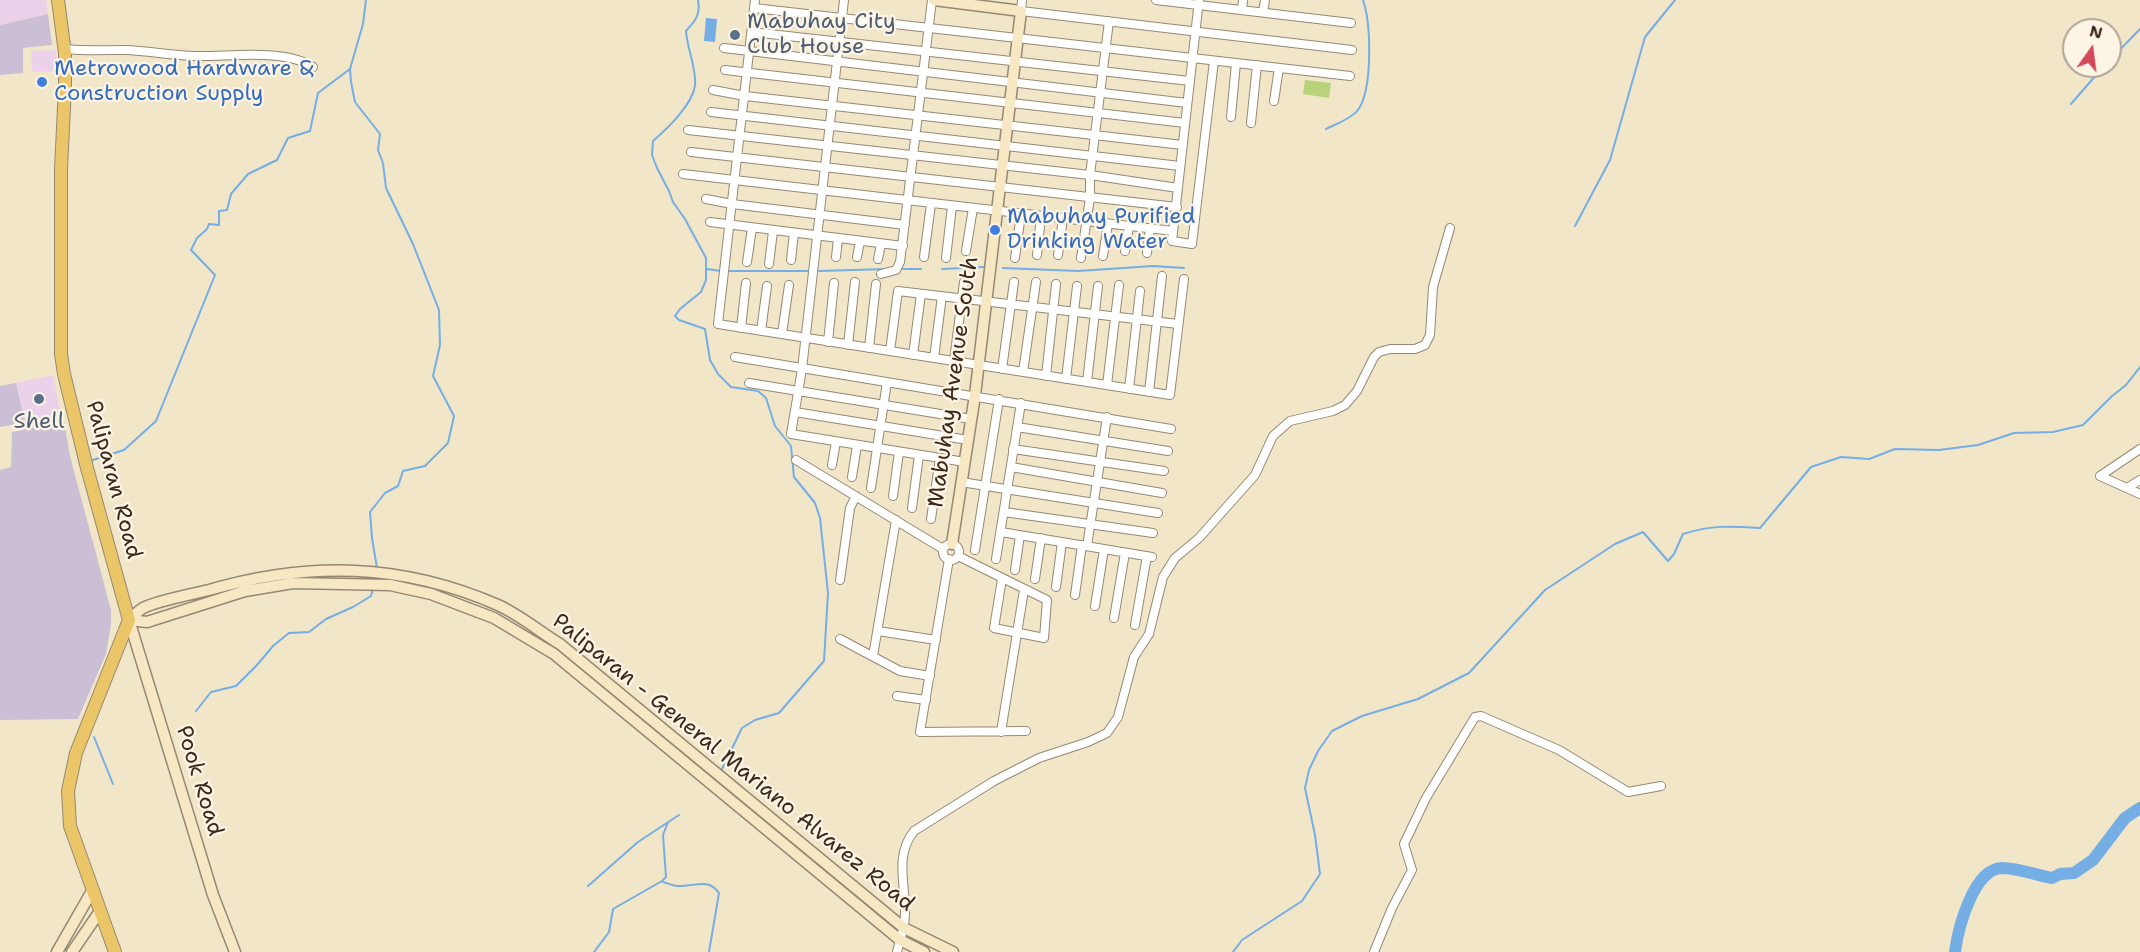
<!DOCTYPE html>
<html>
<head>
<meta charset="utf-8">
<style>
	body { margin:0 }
	#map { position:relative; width:2140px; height:952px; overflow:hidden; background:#f2e6c9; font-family:"Shantell Sans",sans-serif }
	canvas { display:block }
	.north { position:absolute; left:2062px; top:18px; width:60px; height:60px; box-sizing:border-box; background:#fcf5e5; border:2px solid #afa495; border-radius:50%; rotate:14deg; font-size:16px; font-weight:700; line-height:24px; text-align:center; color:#3b2a1e }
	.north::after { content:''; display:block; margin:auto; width:21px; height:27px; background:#d1495b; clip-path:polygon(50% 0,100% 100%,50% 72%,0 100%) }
</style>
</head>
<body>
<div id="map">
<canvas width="2140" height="952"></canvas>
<div class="north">N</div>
</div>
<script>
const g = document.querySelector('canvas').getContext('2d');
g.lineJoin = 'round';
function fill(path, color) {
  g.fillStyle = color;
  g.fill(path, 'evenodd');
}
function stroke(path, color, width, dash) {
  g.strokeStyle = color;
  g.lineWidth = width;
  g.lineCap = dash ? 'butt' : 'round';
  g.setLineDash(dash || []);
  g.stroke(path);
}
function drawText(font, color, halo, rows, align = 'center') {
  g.font = font + ' "Shantell Sans",sans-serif';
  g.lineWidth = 4.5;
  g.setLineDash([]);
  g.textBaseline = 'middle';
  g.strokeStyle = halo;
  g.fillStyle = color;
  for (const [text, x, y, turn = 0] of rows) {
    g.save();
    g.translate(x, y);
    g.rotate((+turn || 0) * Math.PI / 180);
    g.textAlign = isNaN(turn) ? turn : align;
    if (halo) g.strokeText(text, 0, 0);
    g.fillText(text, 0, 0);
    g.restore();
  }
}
fill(new Path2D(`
	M0,0H46L48,14L0,25Z
	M56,50L57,71L32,72L31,51Z
	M53,375L61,416L25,423L16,383Z`), '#ecd1ea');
fill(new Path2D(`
	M48,14L52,45L23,48V73L0,75V25Z
	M16,383L25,423L0,427V386Z
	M64,421L70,456L111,610V625L106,654L78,719L0,720V470L11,467L12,432Z`), '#cbbfd5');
fill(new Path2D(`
	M1305,80L1331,83L1329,98L1303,94Z`), '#b8d379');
fill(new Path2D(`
	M706,18L717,19L715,42L704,41Z`), '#74aee4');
stroke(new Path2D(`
	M366,0L363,24L350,69L351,82L355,102L380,134L378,150L383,163L386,188L413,244L439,310L440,345L433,376L454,416L448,443L425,466L403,471L398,486L385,493L370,512L372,538L377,568
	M698,0C701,15 695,21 686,31C687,48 697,70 695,86C692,105 667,129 653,141L652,155L657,168L669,191L673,202L685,219L706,258V280L701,292L680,309L675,316L679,320L705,329L710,360L718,374L731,387L758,391L766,398L775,426L791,446L794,477L815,503L820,518L828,593L824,661L779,713L755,720L742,728L721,771
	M2110,60L2140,29
	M2071,104L2104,66
	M1326,129C1336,124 1351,119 1358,110C1373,89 1371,23 1363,0
	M1575,226L1610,160L1645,37L1675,0
	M1003,268L1078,271L1153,266L1184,268
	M707,269L721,271
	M903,269H921
	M942,269L984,267
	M729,271H809
	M819,271L887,269
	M93,460L124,450L156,421L215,275L191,250L197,238L207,229L209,224L219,225V211L227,210L231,194L248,174L277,160L288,138L310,131L318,93L350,69
	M196,711L211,692L236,686L257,665L273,646L289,633L309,632L326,619L353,607L371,596L373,588
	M94,737L113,784
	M663,882C668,883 673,886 678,886C694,887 708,877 719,893L709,952
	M588,886L638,842L679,815
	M594,952L609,932L613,909L662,881L666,877L663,835L668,822
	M1233,952L1242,940L1302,901L1320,874L1315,835L1305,788L1309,770L1318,751L1332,731L1362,716L1418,699L1469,673L1545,590L1615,544L1643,532L1668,561L1674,554L1683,534C1711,525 1730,526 1760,528L1811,467L1841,457L1869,459L1895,449L1939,450L1978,445L2014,433L2053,432L2083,425L2111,397L2126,385L2140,367`), '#74aee4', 2);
stroke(new Path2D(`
	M1955,952C1958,929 1973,869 2002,868C2018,868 2036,875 2052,878L2060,874L2074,873L2093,860L2125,818L2140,808`), '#74aee4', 12);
const street = new Path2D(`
	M755,0L718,324L1170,395L1184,279
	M844,0L802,369L791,434L965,462
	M1022,0L1021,11L1352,50
	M1156,0L1351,23
	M1199,0L1172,241L1192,244L1214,61
	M754,8L1350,76
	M1242,10L1243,0
	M1263,12L1265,0
	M752,32L1190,81
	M724,48L1187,103
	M65,49C85,51 105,50 125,50C148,51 171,55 195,56C228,57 285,48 313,67
	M725,70L1185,123
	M713,90L745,96L1183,145
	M1274,101L1279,68
	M711,112L1180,166
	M1231,117L1236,63
	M1251,123L1257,65
	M688,130L1090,175L1178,188
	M691,152L1177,207
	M683,174L1173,231
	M706,199L732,204L905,225
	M710,222L903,246
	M966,251L973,208
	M1125,251L1129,226
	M1147,253L1150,228
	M1037,255L1041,216
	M1058,255L1063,218
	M1103,256L1108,224
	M836,257L838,239
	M857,257L860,241
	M924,257L931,204
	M946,258L952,206
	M1015,258L1021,214
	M1081,258L1090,198V175L1109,21
	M878,259L881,244
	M791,260L794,233
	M747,262L752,228
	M769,264L773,231
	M881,274L896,270L900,262L932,0
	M741,328L746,283
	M761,331L767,286
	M782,334L789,285
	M828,342L834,283
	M848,345L855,282
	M869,348L876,284
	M890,351L898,291L1178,324
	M913,355L921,294
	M735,357L1171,429
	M934,358L942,296
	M954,361L964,282
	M1002,369L1014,282
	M1023,372L1036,282
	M1046,376L1056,284
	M1066,379L1077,286
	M1087,382L1098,286
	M749,383L971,419
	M1107,385L1119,285
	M1129,389L1140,291
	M1149,392L1162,276
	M795,412L968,440
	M1017,427L1168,451
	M1013,449L1164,471
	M796,460L943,549
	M832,465L836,442
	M1011,467L1162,493
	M2100,476L2140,449
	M2100,476L2140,494
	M852,477L857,445
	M961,482L1158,513
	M871,488L887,382
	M2127,488L2140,480
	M893,496L899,452
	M912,508L919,455
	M1004,512L1153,533
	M931,519L940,458
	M1001,532L1152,557
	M943 552a8 8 0 1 1 16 0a8 8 0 1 1-16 0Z
	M1087,546L1107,417
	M975,550L999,399
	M958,556L1047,600L1044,638L994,628L1002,579
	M949,559L920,732L1026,731
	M996,559L1021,403
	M1015,570L1020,535
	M1035,579L1041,538
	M840,580L850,508L856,496
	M1056,587L1062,542
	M1075,595L1082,545
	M1095,606L1104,549
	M1114,618L1125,553
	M1135,625L1147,556
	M878,631L936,640
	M840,639L900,671L930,676
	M873,656L896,520
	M897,696L926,700
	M1001,732L1024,590
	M897,952C900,939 905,928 905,914C906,885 894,856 914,831L994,781L1039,758L1088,742L1107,733L1118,717L1134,657L1149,634L1163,577L1175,558L1199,538L1255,475L1273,436L1290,421L1333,411L1345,405L1357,391L1374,357L1379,352L1390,349H1415L1425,345L1430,335L1433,287L1450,228
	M1374,952L1392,908L1412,870L1404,844L1426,798L1475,717L1481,716L1559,750L1628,792L1661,786`);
const secondary = new Path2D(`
	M934,0L1021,11L975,395L952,544
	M129,620C133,616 138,611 143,608C156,601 193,594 209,590C309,561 402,563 498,605C520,615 540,632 560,644L904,928L953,952
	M129,620L147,622L245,591L293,583L390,585L431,594L494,618L554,654L900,940L924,952
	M129,620L213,895L235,952
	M57,952L92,891
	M72,952L100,911`);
const primary = new Path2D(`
	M58,0L65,53V86L61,169V354L64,374L87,468L129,620L76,753L68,791L70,826L115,952`);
stroke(street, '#968874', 10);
stroke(secondary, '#968874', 13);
stroke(primary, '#968874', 14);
stroke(street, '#fff', 8);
stroke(secondary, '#f7e8c3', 10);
stroke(primary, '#ebc669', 12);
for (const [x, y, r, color] of [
	[735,35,6,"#5c6f8a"],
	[42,82,6,"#3f7fe0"],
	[995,230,6,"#3f7fe0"],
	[39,399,6,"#5c6f8a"]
]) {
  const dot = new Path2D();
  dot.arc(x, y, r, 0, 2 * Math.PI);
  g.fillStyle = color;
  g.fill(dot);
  stroke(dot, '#fcf5e5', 2);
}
drawText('22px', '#4e5e75', '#fcf5e5', [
	["Mabuhay City",747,22],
	["Club House",747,47],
	["Shell",39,422,"center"]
], 'left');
drawText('22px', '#366cbe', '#fcf5e5', [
	["Metrowood Hardware &",54,69],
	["Construction Supply",54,94],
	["Mabuhay Purified",1007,217],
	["Drinking Water",1007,242]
], 'left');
drawText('22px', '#3b2a1e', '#fcf5e5', [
	["Mabuhay Avenue South",954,382,-82],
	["Paliparan Road",113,480,75],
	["Paliparan - General Mariano Alvarez Road",733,763,39],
	["Pook Road",199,781,73]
]);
</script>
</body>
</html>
